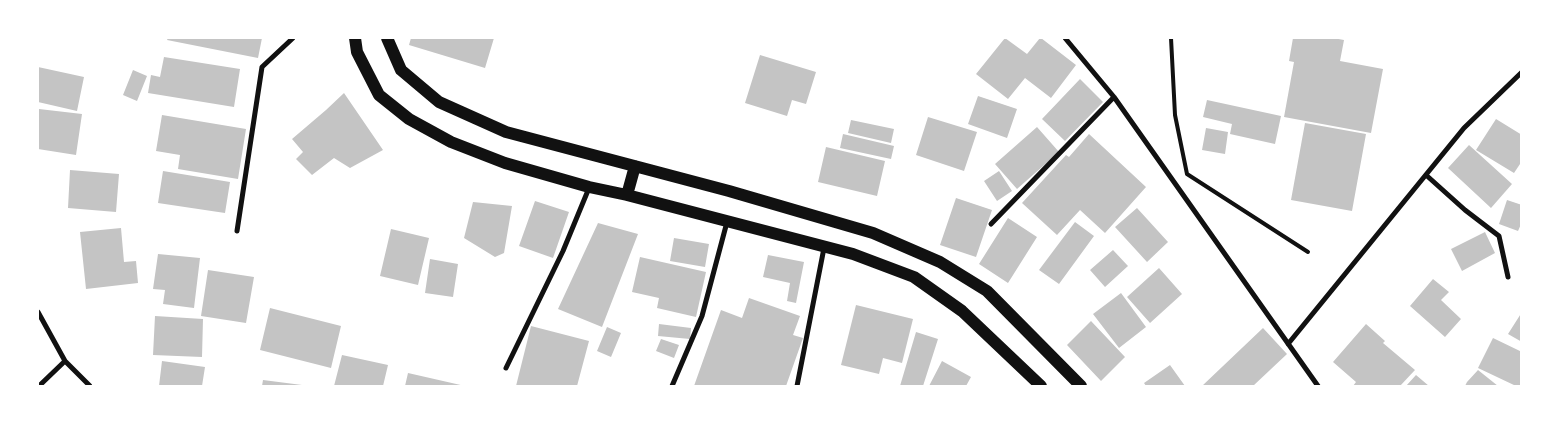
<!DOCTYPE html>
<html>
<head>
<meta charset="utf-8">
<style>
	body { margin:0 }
	#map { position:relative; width:1559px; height:424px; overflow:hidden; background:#fff; font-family:"IBM Plex Sans",sans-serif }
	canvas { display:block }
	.frame { position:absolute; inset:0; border:39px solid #fff; pointer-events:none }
</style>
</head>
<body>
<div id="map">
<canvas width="1559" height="424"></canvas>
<div class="frame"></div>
</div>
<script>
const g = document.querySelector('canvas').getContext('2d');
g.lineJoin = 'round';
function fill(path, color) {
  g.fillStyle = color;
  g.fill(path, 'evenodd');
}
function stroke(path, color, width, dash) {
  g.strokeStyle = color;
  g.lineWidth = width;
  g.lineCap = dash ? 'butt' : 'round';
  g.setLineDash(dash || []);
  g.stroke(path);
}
fill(new Path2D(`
	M168,38H262L258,58L167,40Z
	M411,38H494L485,68L409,45Z
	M1005,38L1027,54L1040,38H1041L1076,65L1051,98L1025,78L1008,99L976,74Z
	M1293,38H1333L1344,40L1340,61L1383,69L1371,133L1284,117L1294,62L1289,61Z
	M760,55L816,72L806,104L792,100L787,116L745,103Z
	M164,57L240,69L234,107L148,93L151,75L160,77Z
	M38,67L84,77L77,111L38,102Z
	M133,70L147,76L137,101L123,95Z
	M1080,79L1103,102L1065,141L1042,119Z
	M344,93L383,150L350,168L334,158L312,175L296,159L303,152L292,139L326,110Z
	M978,96L1017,109L1007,138L968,124Z
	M1207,100L1281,116L1275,144L1230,134L1232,124L1203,117Z
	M39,109L82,114L76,155L38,149Z
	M162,115L246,129L238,179L178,169L180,155L156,151Z
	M928,117L977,132L964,171L916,155Z
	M1496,119L1522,135V161L1514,173L1476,150Z
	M851,120L894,129L891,143L848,133Z
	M1305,123L1366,134L1352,211L1291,200Z
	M1037,127L1059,152L1017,189L995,164Z
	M1206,128L1228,132L1225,154L1202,150Z
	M843,134L894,146L891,159L840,148Z
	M1089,134L1146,187L1105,233L1080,210L1057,235L1022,203L1066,155L1069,157Z
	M1469,145L1512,184L1491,208L1448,168Z
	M826,147L885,161L877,196L818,182Z
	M70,170L119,174L116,212L68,208Z
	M163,171L230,182L225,213L158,203Z
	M999,171L1012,191L997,201L984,181Z
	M956,198L992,210L976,257L940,245Z
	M1507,200L1522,205V222L1518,231L1499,224Z
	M535,201L569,212L553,258L519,246Z
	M473,202L512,206L504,253L495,257L464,238Z
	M1137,208L1168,242L1147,262L1115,227Z
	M1008,218L1037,237L1008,283L979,264Z
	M1075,222L1094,236L1059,284L1039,270Z
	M598,223L638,234L602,327L558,309Z
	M121,228L124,262L136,261L138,283L86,289L80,232Z
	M391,229L429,238L418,285L380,276Z
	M1485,232L1495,253L1462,271L1451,249Z
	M674,238L709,244L705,267L670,261Z
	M1113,250L1128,266L1105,287L1090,270Z
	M158,254L200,258L194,308L163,304L165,290L153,289Z
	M768,255L804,262L796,303L787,301L790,283L763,277Z
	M640,257L706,272L696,317L657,308L659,298L632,292Z
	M430,259L458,264L453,297L425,293Z
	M1159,268L1182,294L1150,323L1127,297Z
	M208,270L254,277L246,323L201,316Z
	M1433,279L1449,292L1441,300L1461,319L1445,337L1410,306Z
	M1121,293L1146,327L1119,348L1093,314Z
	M749,298L800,316L793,335L803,338L786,386H694L721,310L742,318Z
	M856,305L913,319L902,363L883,358L879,374L841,365Z
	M270,308L341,326L331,368L260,350Z
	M1522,312V342L1508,334Z
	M155,316L203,319L202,357L153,355Z
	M1091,321L1125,357L1101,381L1067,345Z
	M659,324L691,328L690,339L658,336Z
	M1366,324L1385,341L1383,343L1415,370L1400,386H1353L1356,382L1333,362Z
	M531,326L589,341L577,386H516Z
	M607,327L621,333L611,357L597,351Z
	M1263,328L1287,354L1253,386H1202Z
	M916,332L938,339L923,386H900Z
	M1493,338L1522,352V386H1516L1478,368Z
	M661,339L679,345L674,358L656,351Z
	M342,355L388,365L383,386H334Z
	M162,361L205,367L202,386H159Z
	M942,361L971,377L966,386H929Z
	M1170,365L1185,386H1146L1144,383Z
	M1478,370L1498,386H1465L1467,382Z
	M408,373L465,386H405Z
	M1416,375L1429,386H1406Z
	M263,380L302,385V386H262Z`), '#c4c4c4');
stroke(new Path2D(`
	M1171,38L1175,115L1187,174L1308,252`), '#111', 4);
stroke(new Path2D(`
	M1065,38L1114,97L1318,386
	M1426,175L1465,210L1499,236L1508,277
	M991,224L1114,97
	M237,231L262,67L293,38
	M38,312L65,361L90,386
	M1288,344L1464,128L1522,72
	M506,368L563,251L589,188
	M39,386L65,361
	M672,386L702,316L727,222
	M797,386L824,248`), '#111', 5);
stroke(new Path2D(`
	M355,38L357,52L379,95L409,119L451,142L505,163L589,187L627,195L853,254L914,277L962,311L1041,386
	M387,38L401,70L439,102L506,132L729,191L873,233L940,262L987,291L1081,386
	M627,195L635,166`), '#111', 12);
</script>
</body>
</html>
